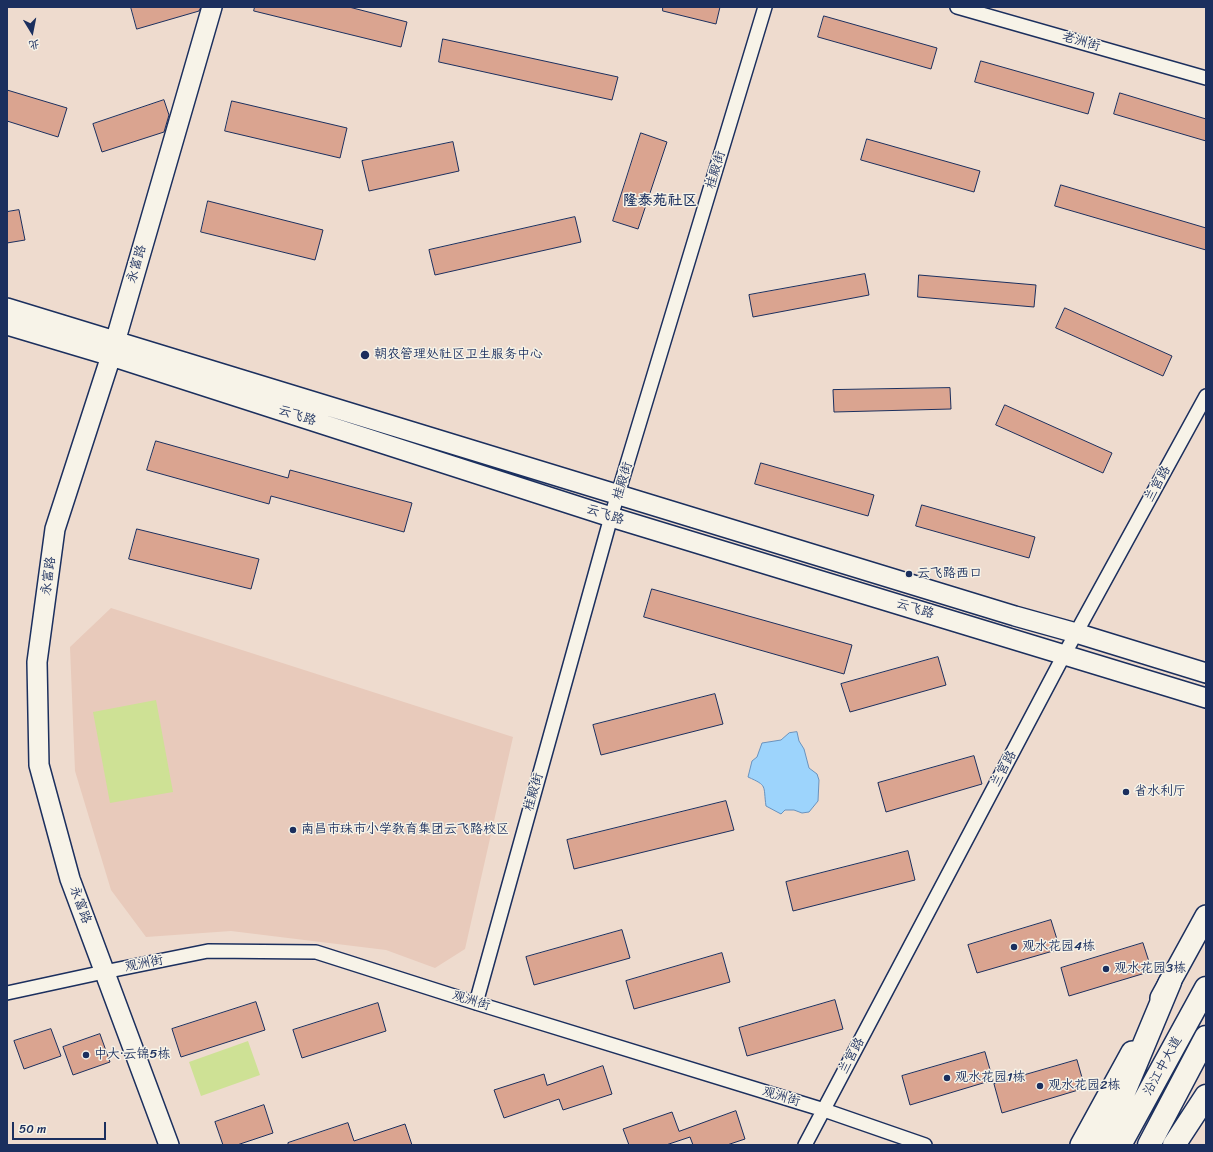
<!DOCTYPE html>
<html>
<head>
<meta charset="utf-8">
<style>
	body { margin:0 }
	#map { position:relative; width:1213px; height:1152px; overflow:hidden; background:#eedbce; font-family:Sriracha,"LXGW WenKai TC",sans-serif }
	canvas { display:block }
	.frame { position:absolute; inset:0; border:8px solid #1b2f5e; pointer-events:none }
	.north { position:absolute; left:12px; top:12px; width:40px; height:40px; -webkit-text-stroke:3px #f7f3e8; paint-order:stroke; rotate:170deg; font-size:11px; font-weight:700; line-height:16px; text-align:center; color:#1b2f5e }
	.north::after { content:''; display:block; margin:auto; width:14px; height:18px; background:#1b2f5e; clip-path:polygon(50% 0,100% 100%,50% 72%,0 100%) }
	.scale { position:absolute; left:12px; top:1122px; width:94px; height:18px; box-sizing:border-box; border:2px solid #1b2f5e; border-top:0; padding-left:5px; font-size:12px; line-height:14px; white-space:nowrap; color:#1b2f5e; -webkit-text-stroke:3px #f7f3e8; paint-order:stroke }
</style>
</head>
<body>
<div id="map">
<canvas width="1213" height="1152"></canvas>
<div class="frame"></div>
<div class="north">北</div>
<div class="scale">50 m</div>
</div>
<script>
const g = document.querySelector('canvas').getContext('2d');
g.lineJoin = 'round';
function fill(path, color) {
  g.fillStyle = color;
  g.fill(path, 'evenodd');
}
function stroke(path, color, width, dash) {
  g.strokeStyle = color;
  g.lineWidth = width;
  g.lineCap = dash ? 'butt' : 'round';
  g.setLineDash(dash || []);
  g.stroke(path);
}
function drawText(font, color, halo, rows, align = 'center') {
  g.font = font + ' Sriracha,"LXGW WenKai TC",sans-serif';
  g.lineWidth = 3;
  g.setLineDash([]);
  g.textBaseline = 'middle';
  g.strokeStyle = halo;
  g.fillStyle = color;
  for (const [text, x, y, turn = 0] of rows) {
    g.save();
    g.translate(x, y);
    g.rotate((+turn || 0) * Math.PI / 180);
    g.textAlign = isNaN(turn) ? turn : align;
    if (halo) g.strokeText(text, 0, 0);
    g.fillText(text, 0, 0);
    g.restore();
  }
}
fill(new Path2D(`
	M111,608L513,737L465,949L435,968L386,950L231,931L146,937L111,890L75,771L70,647Z`), '#e8cabb');
fill(new Path2D(`
	M156,700L173,792L110,803L93,712Z
	M248,1041L260,1075L201,1096L189,1062Z`), '#cee195');
const water = new Path2D(`
	M797,732L799,741L804,749L809,768L817,774L819,780L818,801L809,812L802,813L794,810H785L781,814L766,806C763,785 768,786 748,777L752,761L757,757L762,743L781,740L789,733Z`);
fill(water, '#9dd4fc');
stroke(water, '#6992bd', 1);
const building = new Path2D(`
	M131,7H201L199,11L137,29Z
	M255,7H349L407,22L401,47L254,11Z
	M663,7H720L716,24L663,11Z
	M824,16L937,48L931,69L818,37Z
	M443,39L618,77L612,100L439,62Z
	M981,61L1094,93L1088,114L975,82Z
	M7,90L67,108L58,137L7,121Z
	M1120,93L1206,119V141L1114,114Z
	M164,100L169,115L164,132L102,152L93,124Z
	M232,101L347,128L340,158L225,131Z
	M641,133L667,142L638,229L613,221Z
	M867,139L980,171L974,192L861,160Z
	M453,142L459,171L369,191L362,161Z
	M1061,185L1206,228V250L1055,206Z
	M208,201L323,230L315,260L201,232Z
	M19,210L25,240L7,243V212Z
	M575,217L581,242L435,275L429,250Z
	M865,274L869,295L753,317L749,295Z
	M919,275L1036,285L1034,307L918,297Z
	M1065,308L1172,356L1163,376L1056,328Z
	M950,388L951,409L834,412L833,390Z
	M1005,405L1112,453L1103,473L996,425Z
	M156,441L288,478L290,470L412,503L404,532L271,496L269,504L147,470Z
	M761,463L874,495L868,516L755,484Z
	M922,505L1035,537L1029,558L916,526Z
	M137,529L259,559L251,589L129,559Z
	M652,589L852,645L844,674L644,617Z
	M938,657L946,685L850,712L841,684Z
	M715,694L723,724L601,755L593,725Z
	M974,756L982,784L886,812L878,783Z
	M726,801L734,830L574,869L567,840Z
	M908,851L915,880L793,911L786,882Z
	M1051,920L1060,949L977,973L968,945Z
	M622,930L630,958L534,985L526,957Z
	M1143,943L1152,971L1069,996L1061,968Z
	M722,953L730,982L634,1009L626,981Z
	M835,1000L843,1029L747,1056L739,1028Z
	M256,1002L265,1030L181,1057L172,1029Z
	M378,1003L386,1031L302,1058L293,1030Z
	M51,1029L61,1056L24,1069L14,1041Z
	M100,1034L110,1062L73,1075L63,1047Z
	M985,1052L993,1080L910,1105L902,1076Z
	M1077,1060L1085,1088L1002,1113L994,1084Z
	M603,1066L612,1094L563,1110L559,1099L504,1118L494,1090L544,1074L547,1085Z
	M264,1105L273,1133L237,1145H223L215,1122Z
	M736,1111L745,1139L727,1145H693L690,1137L666,1145H629L623,1129L672,1112L679,1131Z
	M348,1123L354,1141L405,1124L412,1145H288V1143Z`);
fill(building, '#daa490');
stroke(building, '#1b2f5e', 1);
const street = new Path2D(`
	M957,7L1206,78
	M7,993L104,972L208,951L316,952L476,1003L824,1110L925,1145
	M476,1003L611,517L765,7
	M805,1145L1064,655L1206,396`);
const secondary = new Path2D(`
	M7,308L1015,616L1076,633L1206,673
	M7,325L111,356L611,517L1206,698
	M169,1145L70,879L39,765L37,662L55,529L111,356L212,7`);
const primary = new Path2D(`
	M1161,998L1206,916
	M1081,1145L1132,1052`);
const highway = new Path2D(`
	M1102,1145L1170,982
	M1120,1145L1206,988
	M1149,1145L1206,1037
	M1174,1145L1206,1096`);
stroke(street, '#1b2f5e', 16);
stroke(secondary, '#1b2f5e', 22);
stroke(primary, '#1b2f5e', 24);
stroke(highway, '#1b2f5e', 25);
stroke(street, '#f7f3e8', 13);
stroke(secondary, '#f7f3e8', 19);
stroke(primary, '#f7f3e8', 21);
stroke(highway, '#f7f3e8', 22);
for (const [x, y, r, color] of [
	[365,355,5,"#1b2f5e"],
	[909,574,4,"#1b2f5e"],
	[1126,792,4,"#1b2f5e"],
	[293,830,4,"#1b2f5e"],
	[1014,947,4,"#1b2f5e"],
	[1106,969,4,"#1b2f5e"],
	[86,1055,4,"#1b2f5e"],
	[947,1078,4,"#1b2f5e"],
	[1040,1086,4,"#1b2f5e"]
]) {
  const dot = new Path2D();
  dot.arc(x, y, r, 0, 2 * Math.PI);
  g.fillStyle = color;
  g.fill(dot);
  stroke(dot, '#f7f3e8', 1.5);
}
drawText('13px', '#1b2f5e', '#f7f3e8', [
	["老洲街",1081,42,16],
	["桂殿街",716,170,-73],
	["永富路",137,264,-74],
	["云飞路",297,416,18],
	["桂殿街",623,481,-73],
	["兰宫路",1158,484,-61],
	["云飞路",605,515,18],
	["永富路",49,576,-82],
	["云飞路",915,609,17],
	["兰宫路",1004,769,-62],
	["桂殿街",534,792,-74],
	["永富路",80,905,70],
	["观洲街",144,964,-11],
	["观洲街",471,1001,17],
	["兰宫路",852,1056,-62],
	["沿江中大道",1163,1066,-61],
	["观洲街",781,1097,17]
]);
drawText('13px', '#1b2f5e', '#f7f3e8', [
	["朝农管理处社区卫生服务中心",374,355],
	["云飞路西口",917,574],
	["省水利厅",1134,792],
	["南昌市珠市小学教育集团云飞路校区",301,830],
	["观水花园4栋",1022,947],
	["观水花园3栋",1114,969],
	["中大·云锦5栋",94,1055],
	["观水花园1栋",955,1078],
	["观水花园2栋",1048,1086]
], 'left');
drawText('bold 15px', '#1b2f5e', '#f7f3e8', [
	["隆泰苑社区",660,201]
]);
</script>
</body>
</html>
